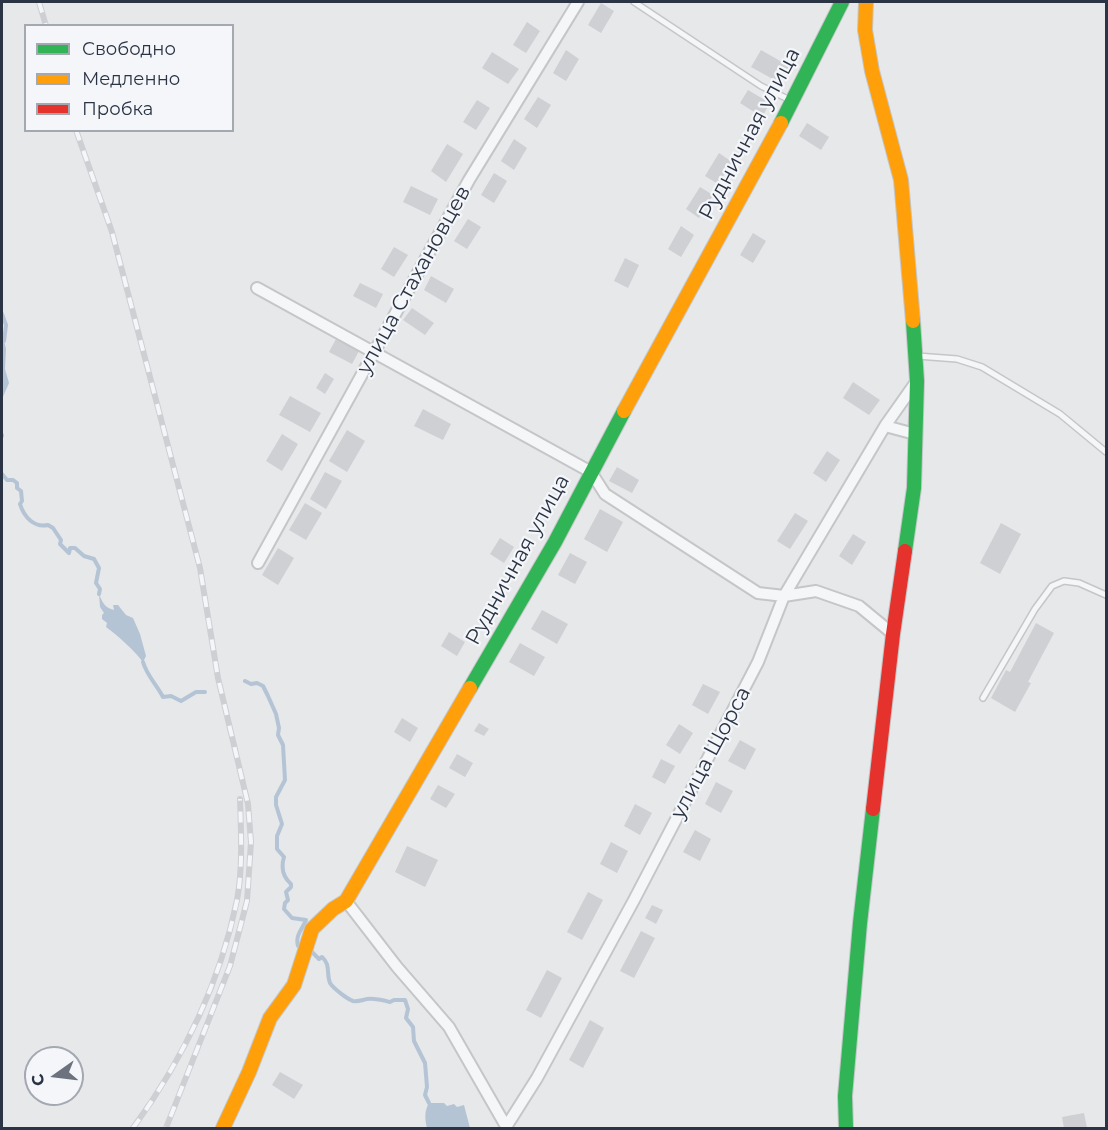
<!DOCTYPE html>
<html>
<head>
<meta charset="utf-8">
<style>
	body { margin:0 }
	#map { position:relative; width:1108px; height:1130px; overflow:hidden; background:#e6e8ea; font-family:Montserrat,sans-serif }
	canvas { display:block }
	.frame { position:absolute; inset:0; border:3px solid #2b3445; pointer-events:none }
	.legend { position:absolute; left:24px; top:24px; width:210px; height:108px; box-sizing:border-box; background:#f4f6f9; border:2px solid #a4a8b1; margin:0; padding:8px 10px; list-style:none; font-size:18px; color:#2b3445 }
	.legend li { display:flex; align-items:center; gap:12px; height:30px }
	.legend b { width:30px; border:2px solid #a4a8b1 }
	.north { position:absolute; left:24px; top:1046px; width:60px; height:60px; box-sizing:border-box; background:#f4f6f9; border:2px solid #a4a8b1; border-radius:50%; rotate:256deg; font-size:16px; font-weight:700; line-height:24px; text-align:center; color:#2b3445 }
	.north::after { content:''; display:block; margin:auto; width:21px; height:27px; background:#6c737f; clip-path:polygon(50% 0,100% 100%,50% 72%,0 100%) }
</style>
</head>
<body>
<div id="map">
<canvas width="1108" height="1130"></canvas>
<div class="frame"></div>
<ul class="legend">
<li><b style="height:8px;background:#30b455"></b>Свободно</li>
<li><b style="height:8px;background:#ff9f0a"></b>Медленно</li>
<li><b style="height:8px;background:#e5322d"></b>Пробка</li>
</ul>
<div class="north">С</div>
</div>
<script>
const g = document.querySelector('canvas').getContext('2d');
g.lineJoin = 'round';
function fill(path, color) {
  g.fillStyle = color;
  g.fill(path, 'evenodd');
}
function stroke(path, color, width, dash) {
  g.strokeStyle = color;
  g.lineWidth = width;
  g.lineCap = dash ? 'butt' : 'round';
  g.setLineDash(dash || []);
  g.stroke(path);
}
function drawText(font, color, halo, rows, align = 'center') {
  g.font = font + ' Montserrat,sans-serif';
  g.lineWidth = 4.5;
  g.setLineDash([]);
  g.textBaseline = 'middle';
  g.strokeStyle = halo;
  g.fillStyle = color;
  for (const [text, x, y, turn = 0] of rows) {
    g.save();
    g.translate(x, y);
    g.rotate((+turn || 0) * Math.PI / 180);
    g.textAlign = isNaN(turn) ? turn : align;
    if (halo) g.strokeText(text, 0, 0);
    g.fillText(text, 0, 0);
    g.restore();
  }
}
fill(new Path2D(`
	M4,341L6,349L5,369L9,383L2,399V342Z
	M99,594C102,602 105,608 114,610L113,605H118L126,615L133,618L140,634L146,656L143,662C134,650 118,636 106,627L107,623L102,619V615L104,613L100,607Z
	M429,1103H444L447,1106L454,1104L457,1107L464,1105L470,1128H427C425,1120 424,1111 429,1103Z`), '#b4c4d5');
stroke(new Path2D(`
	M2,314L6,325L4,341
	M2,435V436
	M2,474L7,480H13L17,483V488L21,491L22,501L20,504C24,517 34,528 48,525L53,528L61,540L60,544L69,553L70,548H75L84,556L94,559L99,568L96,583L100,589L99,594
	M143,662C147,676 157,685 163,697L171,696L181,701L196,692H205
	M245,681L251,684L257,683L263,686L268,696L276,714L279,728L278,735L283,745L285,780L276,797V805L282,824L277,836V849L284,857C281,867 283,877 291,884V887L286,892L288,900L285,903L284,909L292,918L306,920C302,930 295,935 298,946H302
	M309,949L319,959L322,957C331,965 326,973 330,983C333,988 347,999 353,1001C358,1002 362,1000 367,999C375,998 382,1000 390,1002L394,1000H405L408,1009L406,1018L413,1027L414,1041L425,1063L427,1087L425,1095L429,1103`), '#b4c4d5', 4);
fill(new Path2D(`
	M601,3L614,11L601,33L588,25Z
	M527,22L540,31L526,53L513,45Z
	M566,50L579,59L566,81L553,73Z
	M761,50L789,66L780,83L751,67Z
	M492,52L519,69L508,84L482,68Z
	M748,90L770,103L762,117L740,103Z
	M538,97L551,105L537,128L524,119Z
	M477,100L490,108L476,130L463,122Z
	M807,123L829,137L821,150L799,136Z
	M514,139L527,148L514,170L501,161Z
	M447,144L463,154L446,182L431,171Z
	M719,153L732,162L718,184L705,176Z
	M494,173L507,181L494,203L481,195Z
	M411,186L438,199L430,215L403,202Z
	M700,187L713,195L699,218L686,209Z
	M468,219L481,227L467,249L454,241Z
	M681,226L694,235L681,257L668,249Z
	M753,233L766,241L753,263L740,255Z
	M394,247L408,255L394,277L381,269Z
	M625,258L639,265L628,288L614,281Z
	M431,276L454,289L446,303L424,290Z
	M360,283L383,294L376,308L353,296Z
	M412,308L434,323L425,335L403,320Z
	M336,339L359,351L352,364L329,352Z
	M325,373L334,379L325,394L316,388Z
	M853,382L880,400L869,415L843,398Z
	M290,396L321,413L310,432L279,415Z
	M423,409L451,424L443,440L414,426Z
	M347,430L365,441L347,472L329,461Z
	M282,434L298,444L282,471L266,461Z
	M827,451L840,460L826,482L813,473Z
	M617,467L639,480L632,493L609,481Z
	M325,472L342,481L326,509L310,499Z
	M305,503L322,513L306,540L289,530Z
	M600,509L623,522L607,552L584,539Z
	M795,513L808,521L790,549L777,541Z
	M1001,523L1021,534L1000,574L980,563Z
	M853,534L866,542L852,565L839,556Z
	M500,538L514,547L504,563L490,554Z
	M278,548L294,558L278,585L262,575Z
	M570,553L587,562L575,584L558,575Z
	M542,610L568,624L557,644L531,629Z
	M1036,623L1054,633L1028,682L1031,683L1015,712L991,698L1006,670L1010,672Z
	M449,632L465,642L457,656L441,646Z
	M520,643L545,657L534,676L509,662Z
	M703,684L720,692L708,714L692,705Z
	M402,718L418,728L410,742L394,732Z
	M479,723L489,729L484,736L474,731Z
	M679,724L693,733L680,754L666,745Z
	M740,740L756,749L745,770L728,761Z
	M457,754L473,763L465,777L449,768Z
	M661,759L675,766L665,784L652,777Z
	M716,782L733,791L721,813L705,804Z
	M438,785L455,794L446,808L430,799Z
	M635,804L652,813L640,835L624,826Z
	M695,830L711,839L700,861L683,852Z
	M611,842L628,851L617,873L600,864Z
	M407,846L438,860L425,887L395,872Z
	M588,892L603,900L582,940L567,932Z
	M652,905L663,910L656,924L645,918Z
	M641,931L655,938L634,978L620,971Z
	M547,970L562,978L541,1018L526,1010Z
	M590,1020L604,1028L583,1068L569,1060Z
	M280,1072L303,1085L294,1099L272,1085Z
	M1084,1113L1087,1128H1064L1062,1117Z`), '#ced0d3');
const lane = new Path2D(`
	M634,2L761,86L792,101
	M917,356L957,359L982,367L1060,414L1106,452
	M983,698L1035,609L1052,586L1064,581L1079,583L1106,595`);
const street = new Path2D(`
	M257,288L591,472L605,494L758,593L784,596L816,591L859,606L893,634
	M885,426L915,434
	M258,563L469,180L578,2
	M346,901L397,967L449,1027L507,1128
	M506,1127L537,1078L634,900L758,662L784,596L885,426L916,382`);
const fast = new Path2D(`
	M781,123L842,2
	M905,551L914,488L917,381L913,321
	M470,688L555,542L624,411
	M846,1128L845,1096L860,923L873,809`);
const slow = new Path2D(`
	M866,2L865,30L872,71L901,180L913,321
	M624,411L781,123
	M223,1128L249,1072L270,1018L294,985L312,929L333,909L346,901L470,688`);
const jam = new Path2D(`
	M873,809L893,634L905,551`);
stroke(lane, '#c4c6c8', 8);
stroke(street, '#c4c6c8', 14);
stroke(fast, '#c4c6c8', 16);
stroke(slow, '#c4c6c8', 16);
stroke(jam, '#c4c6c8', 16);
stroke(lane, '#f5f6f7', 5);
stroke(street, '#f5f6f7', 10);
stroke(fast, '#30b455', 14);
stroke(slow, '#ff9f0a', 14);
stroke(jam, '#e5322d', 14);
const rail = new Path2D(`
	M39,2L46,26
	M76,130L112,232L200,568L218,678L248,804L251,842L247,901L230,966L166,1128
	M133,1128C182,1061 220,983 237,900C243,868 241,832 240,799`);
stroke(rail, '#cecfd2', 6);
stroke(rail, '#f4f6f9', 4, [11]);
drawText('21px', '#2b3445', '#f4f6f9', [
	["Рудничная улица",750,134,-62],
	["улица Стахановцев",414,280,-61],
	["Рудничная улица",518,560,-61],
	["улица Щорса",711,753,-62]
]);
</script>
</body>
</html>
